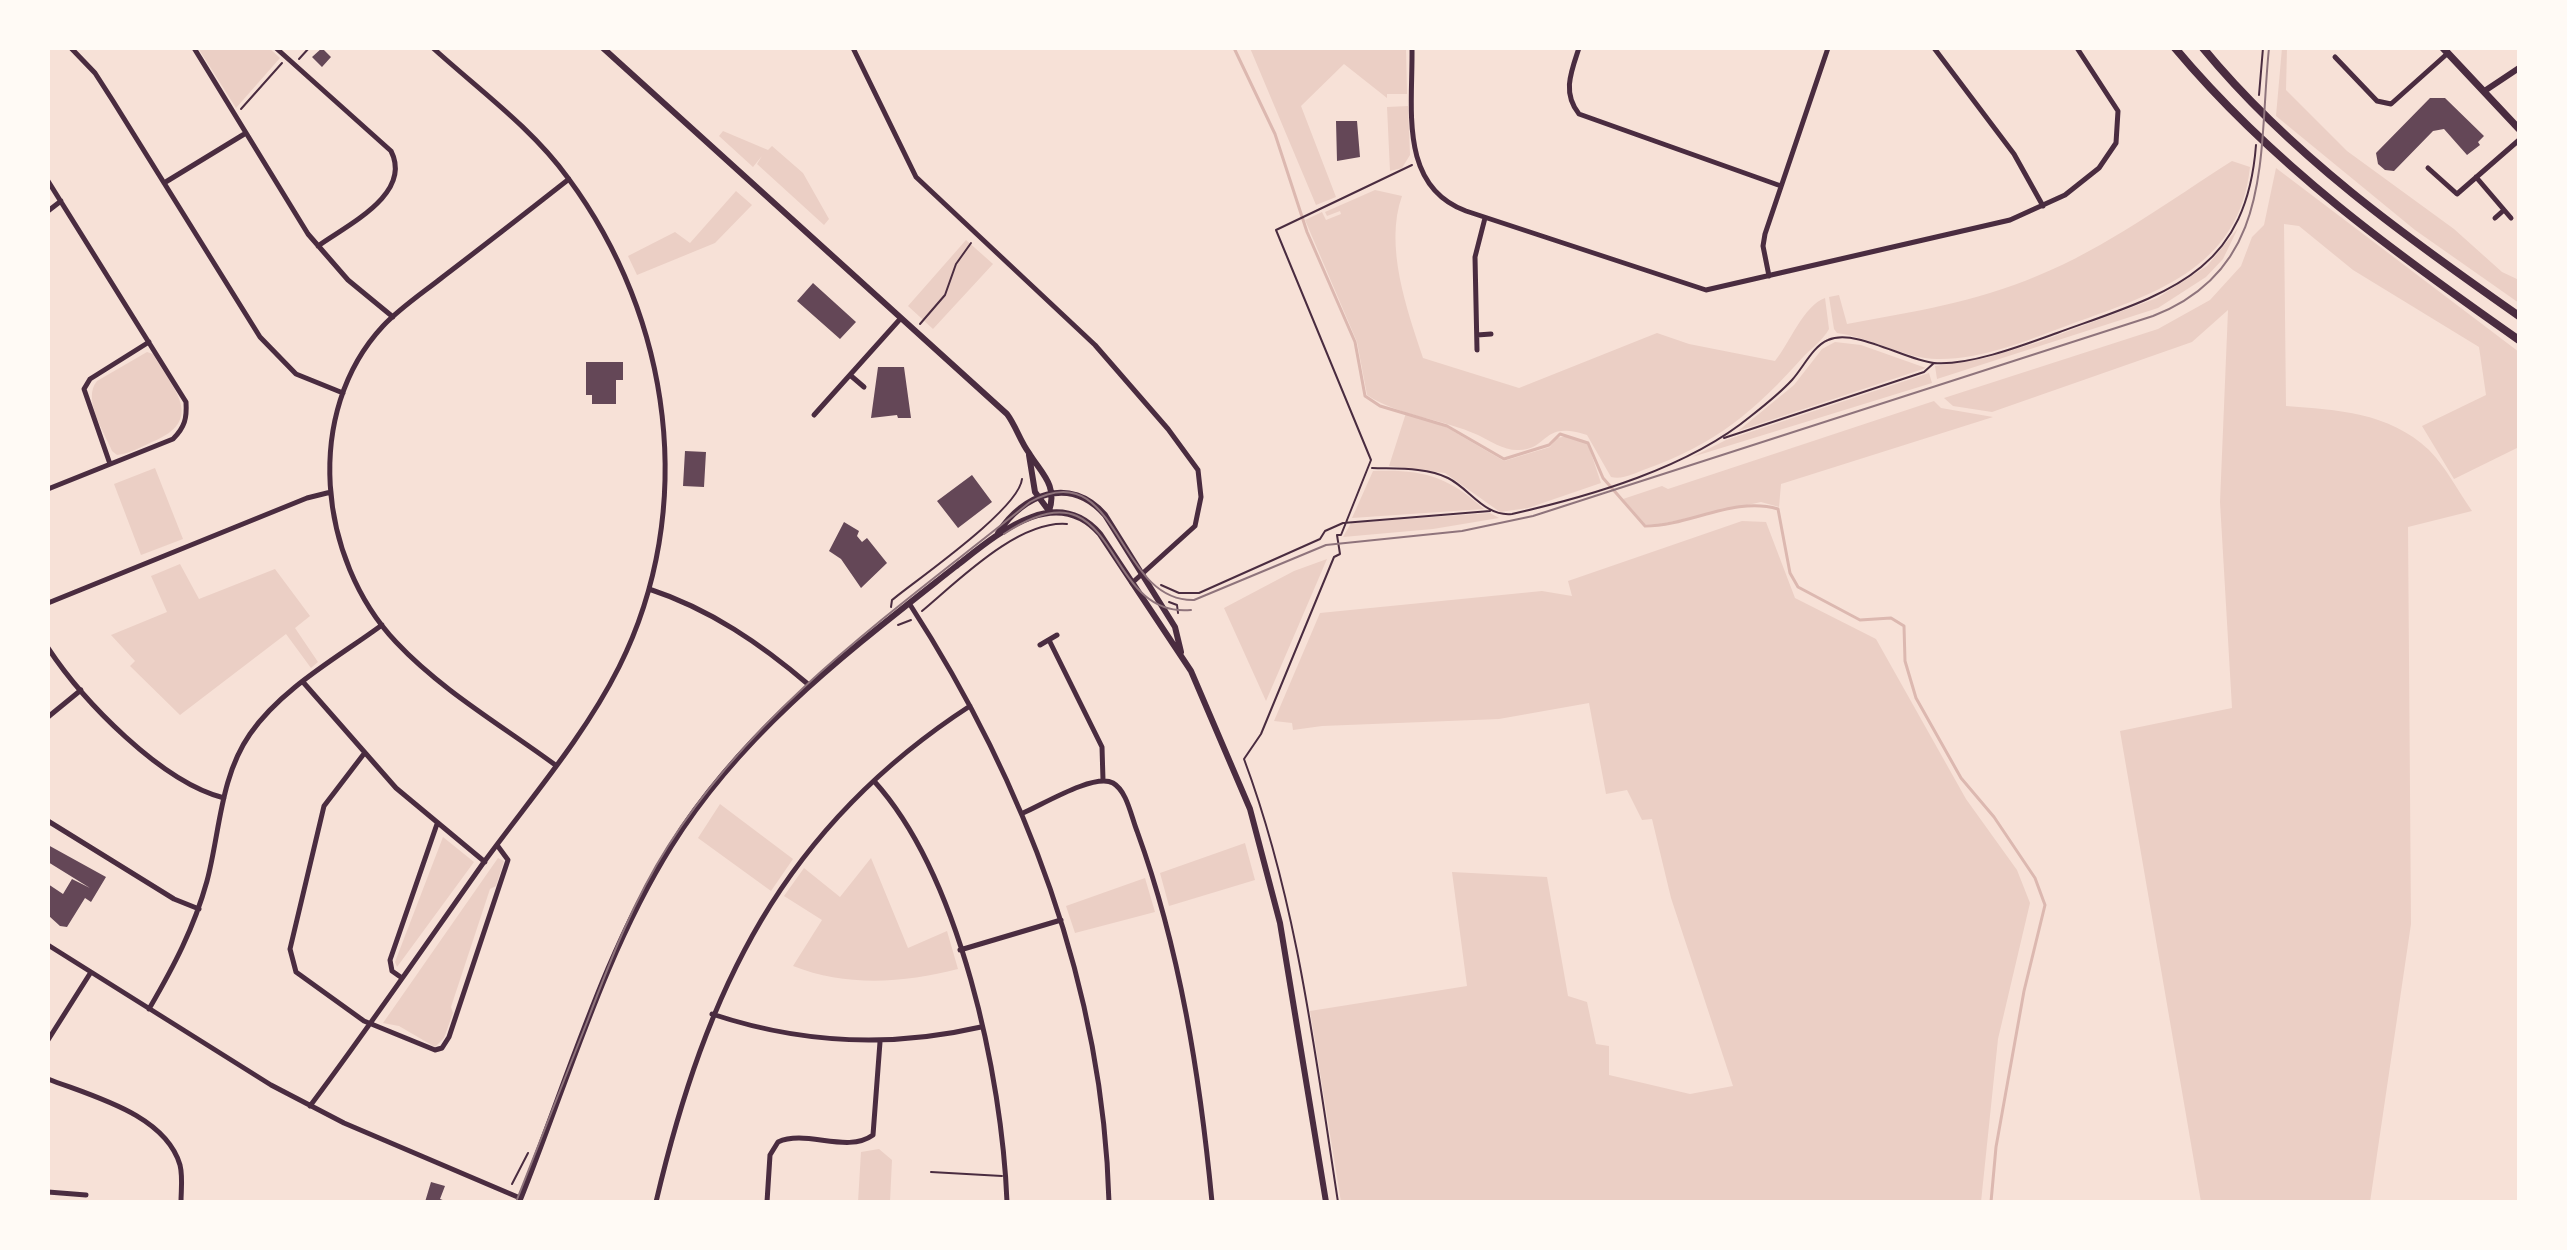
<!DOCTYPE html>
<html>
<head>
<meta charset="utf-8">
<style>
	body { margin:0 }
	#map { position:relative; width:2567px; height:1250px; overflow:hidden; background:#f7e1d7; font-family:"Fira Sans Condensed",sans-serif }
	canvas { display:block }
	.frame { position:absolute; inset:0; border:50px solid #fffaf5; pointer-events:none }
</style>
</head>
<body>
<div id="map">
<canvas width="2567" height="1250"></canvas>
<div class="frame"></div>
</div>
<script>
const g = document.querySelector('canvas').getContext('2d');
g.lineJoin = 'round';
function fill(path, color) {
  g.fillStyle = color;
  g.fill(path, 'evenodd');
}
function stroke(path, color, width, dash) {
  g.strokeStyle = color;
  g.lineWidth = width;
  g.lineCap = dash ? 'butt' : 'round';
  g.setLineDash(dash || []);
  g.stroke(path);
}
fill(new Path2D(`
	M198,48H269L280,58L236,108Z
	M1250,48H1406L1407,94H1387V98L1344,64L1301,106L1336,197L1316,205Z
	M2282,48H2287L2286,90L2347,151L2454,229L2502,272L2519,280V303L2415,230L2276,116Z
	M1408,106L1410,155L1402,168L1390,171L1387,107Z
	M723,131L768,150L772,146L803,173L829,219L824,225L757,164L762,156L753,167L719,136Z
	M2232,161L2250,167C2239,271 2150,295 2066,326C2026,341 1980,360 1937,359C1906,359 1869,337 1837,333L1834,329L1829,297L1839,295L1847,324C1912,312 1976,302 2037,276C2106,248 2169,201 2232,161Z
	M2276,168L2519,352V447L2454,479L2422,426L2486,395L2479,347L2353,270L2299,226L2284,224L2286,406C2337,410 2389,412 2429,450C2446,467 2458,491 2472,511L2408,527L2411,924L2370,1202H2201L2120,731L2232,708L2220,502L2228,310L2192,342L1992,412L1953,406L1944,398L2158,329L2210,300L2241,266L2252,237L2264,225Z
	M1375,190L1402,196C1384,246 1407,310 1423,358L1519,388L1657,333L1689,344L1775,361C1789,344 1804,305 1825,298L1829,329C1823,340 1813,347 1804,356C1755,411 1716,444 1646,469C1635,473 1623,480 1611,477L1587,435C1541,420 1550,449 1519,450C1505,451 1490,441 1478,435C1443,419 1398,416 1367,395L1357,342L1305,220L1322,212L1326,220L1341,214L1340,211L1327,216L1325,212Z
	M736,191L752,205L715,243L637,275L628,256L675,232L690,243Z
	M2238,228L2223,259L2206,277L2158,308L1937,379L1935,366L1986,358L2039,342L2157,298L2207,266Z
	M966,240L993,264L933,329L908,306Z
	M1835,342L1861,345L1926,368L1738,431L1794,385L1822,349Z
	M147,352L153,354C174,390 206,420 152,442C141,447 129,454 117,455L112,451C104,431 82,399 97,381Z
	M1929,373L1932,383L1692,457L1726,440Z
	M1934,401L1941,408L1993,417L1781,484L1779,507L1761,502L1661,524H1645L1623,499L1662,486L1668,489Z
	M1406,413L1446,427L1504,461L1550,447L1556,438L1569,436L1588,444L1601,483L1528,508L1500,512L1445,473L1389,466Z
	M155,468L183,539L141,555L114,484Z
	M1373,471C1422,469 1448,476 1484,509L1352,518Z
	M1490,513L1499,518L1433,529L1343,537L1351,523Z
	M1742,521L1766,522L1795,598L1876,639L1966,799L2017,870L2030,903L1998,1039L1981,1202H1341L1310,1011L1467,986L1452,872L1547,877L1568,996L1587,1002L1596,1044L1609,1046V1075L1690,1094L1733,1086L1671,898L1652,819L1642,820L1627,790L1606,794L1589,703L1499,719L1322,726L1293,730L1292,723L1274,721L1320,613L1542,591L1572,596L1568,581Z
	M1327,559L1266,701L1224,608L1294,571Z
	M180,564L199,599L275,569L310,616L295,628L318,662L311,668L286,634L180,715L130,666L135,661L111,635L167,612L151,576Z
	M720,804L793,859L771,891L698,838Z
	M443,837L474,862L397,967L395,962Z
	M1245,843L1255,880L1169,906L1160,873Z
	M498,858L504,861L496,886L490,889L451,1007L453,1013L444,1038L435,1047L399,1026L383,1023Z
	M871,858L908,948L947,931L958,969C904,983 846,987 793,966L822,920L784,896L804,868L840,897Z
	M1145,878L1155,912L1075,933L1066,906Z
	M879,1149L892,1160L890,1202H858L861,1152Z`), '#ebcfc5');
stroke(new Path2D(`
	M1234,48L1275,134L1307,232L1355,342L1365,396L1380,406L1447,426L1504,459L1549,445L1560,434L1588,443L1603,478L1645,526C1690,526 1734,496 1778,509L1790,573L1798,587L1860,620L1891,618L1904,626L1905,661L1916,698L1961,778L1994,817L2035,878L2045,905L2024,991L1996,1147L1991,1202`), '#dcb8b0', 3);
fill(new Path2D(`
	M322,48L331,57L322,67L312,57Z
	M2430,98H2445L2484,136L2478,142L2480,145L2467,155L2444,129L2433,131L2394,171L2385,170L2378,164L2376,153Z
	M1336,121H1357L1360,157L1337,161Z
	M813,283L856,322L840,339L797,301Z
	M586,362H623V380H616V404H592V395H586Z
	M878,367H904L911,418H898L897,415L871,418Z
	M685,451L706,452L704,487L683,486Z
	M972,475L992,502L958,528L937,501Z
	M844,522L859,531L857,536L862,542L867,538L887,563L861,588L841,559L829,551Z
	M48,845L106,877L91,902L85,898L67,927L60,926L49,916L48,884L63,894L72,879L90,888L48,862Z
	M431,1182L445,1186L440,1199L448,1202H425Z`), '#644757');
stroke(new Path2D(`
	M299,59L309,48
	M2259,95L2263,48
	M241,109L282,63
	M920,324L945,295L956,264L971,243
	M1724,438L1924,372L1934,363
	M1372,468C1395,469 1426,467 1448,478C1470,489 1485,517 1512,514C1591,496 1688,468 1751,416C1765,405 1780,393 1792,380C1803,368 1813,346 1828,340C1855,328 1905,360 1934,363C1969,366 2024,345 2057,333C2164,294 2246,276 2256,145
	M1161,585L1179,593H1199L1320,539L1325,531L1343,523L1490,511
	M1169,602L1177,605L1178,613
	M891,607L892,600C919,578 1019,509 1022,479
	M922,611C958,581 1018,520 1067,524
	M898,625L911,620
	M512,1184L528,1153
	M1338,1202C1315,1053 1297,901 1244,759L1261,734L1334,557L1340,554L1337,535H1341L1371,460L1276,230L1412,165`), '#4a2c40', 2);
stroke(new Path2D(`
	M931,1172L1002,1176`), '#4a2c40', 2);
stroke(new Path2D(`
	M71,48L95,73L113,101L260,337L296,374L343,393
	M194,48L308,234L348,280L393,317
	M276,48L391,151C413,194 347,225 318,246
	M853,48L916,177L1095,345L1168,429L1198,470L1201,497L1195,526L1132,583
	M1412,48C1413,107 1398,186 1466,211L1706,290L2010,220L2065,195L2099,168L2116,143L2118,111L2077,48
	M1579,48C1571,72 1562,93 1579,114L1781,186
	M1934,48L2014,154L2043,206
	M2335,57L2377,101L2391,104L2448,53
	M2428,168L2457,194L2519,140
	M2476,177L2511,218
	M48,181L186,402C187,418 185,427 173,439L48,489
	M164,183L246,133
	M48,211L61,201
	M2495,218L2504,210
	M1769,276L1763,246L1765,234L1828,48
	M1477,335L1491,334
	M1477,350L1475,257L1485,218
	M850,375L864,387
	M814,415L901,318
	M110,464L84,389L90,379L149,342
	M649,589C710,609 761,644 809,685
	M48,603L307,498L331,492
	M909,603C1025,782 1103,987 1109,1202
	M1049,640L1102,747L1103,780
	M1040,645L1057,635
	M48,648C83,701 161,782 224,798
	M303,682L396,788L485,862
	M48,717L81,690
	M363,755L324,806L290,949L296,972L364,1021L435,1050L442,1048L449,1037L508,860L497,845
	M554,764C501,725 441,690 396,642C318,559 303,412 383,326C401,307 424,292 444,276C486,244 527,212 569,179
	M874,781C960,876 1002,1076 1007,1202
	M1023,813C1042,805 1094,773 1113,783C1127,791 1131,816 1137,831C1180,949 1200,1077 1212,1202
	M48,821L174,899L199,909
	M48,945L271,1085L344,1123L520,1198
	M960,950L1061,920
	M402,978L392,971L390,960L437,824
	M149,1009C174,966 194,928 207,881C220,832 220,777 250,734C282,688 337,658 382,625
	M712,1014C802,1044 890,1048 981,1027
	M48,1040L91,972
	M48,1079C91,1096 165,1114 180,1165C183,1177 181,1190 181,1202
	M310,1106C370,1026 426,944 484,862C530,799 584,737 619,667C698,509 672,318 568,178C532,128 478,89 433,48
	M48,1192L86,1195
	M656,1202C706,990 782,828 970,706
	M767,1202L770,1155L778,1142C806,1129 847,1154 873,1135L880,1042`), '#4a2c40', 5);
stroke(new Path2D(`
	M603,48L1007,414C1016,426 1020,441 1029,453C1041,473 1058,485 1049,511
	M2486,90L2519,68
	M1029,455L1035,492L1049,511
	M998,533C1023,494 1070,475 1105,515L1175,627L1181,652
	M519,1202C567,1083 603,955 671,846C742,731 850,650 955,567C995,536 1055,482 1100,534L1191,671L1250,809L1280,923L1326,1202`), '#4a2c40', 6);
stroke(new Path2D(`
	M2443,48L2519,129`), '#4a2c40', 7);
stroke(new Path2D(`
	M2175,48C2273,165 2395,253 2519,340
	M2203,48C2291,155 2406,237 2519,316`), '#4a2c40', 8);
stroke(new Path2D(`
	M1004,534C1123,455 1099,619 1191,610
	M516,1202C540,1142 563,1082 587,1022C610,961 633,901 668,846C759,703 900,607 1030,502C1120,452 1115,602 1194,600L1326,545L1462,531L1533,516L2153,316C2275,269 2258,153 2269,48`), '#8f747c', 2);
</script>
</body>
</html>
